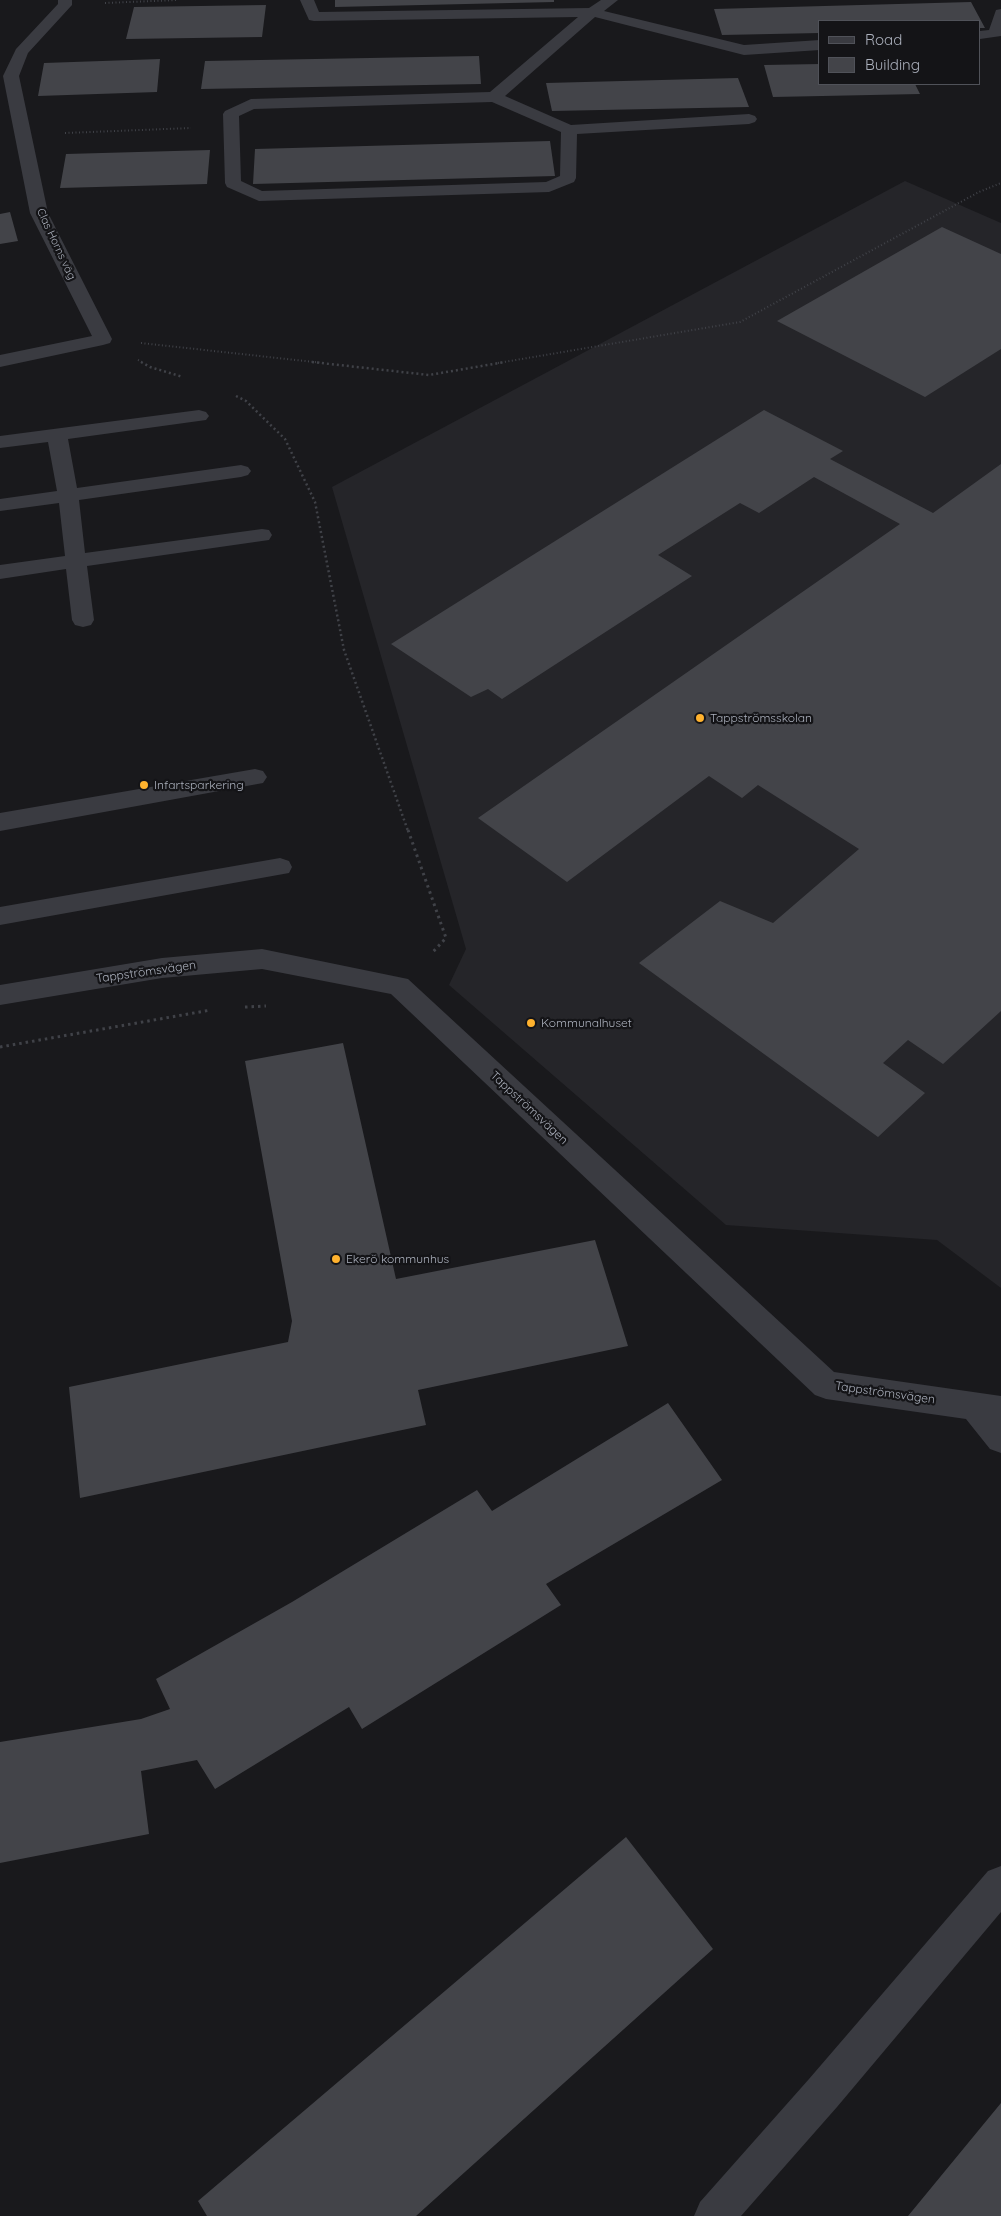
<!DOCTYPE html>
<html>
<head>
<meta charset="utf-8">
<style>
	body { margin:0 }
	#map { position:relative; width:1001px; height:2216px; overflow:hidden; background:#19191c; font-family:Quicksand,sans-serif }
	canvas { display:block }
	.legend { position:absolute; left:818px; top:20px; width:162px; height:65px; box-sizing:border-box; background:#141417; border:1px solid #505259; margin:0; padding:6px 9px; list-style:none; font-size:15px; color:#abb0bc }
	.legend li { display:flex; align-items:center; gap:10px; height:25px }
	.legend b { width:25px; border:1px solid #505259 }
</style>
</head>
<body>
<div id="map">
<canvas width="1001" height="2216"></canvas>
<ul class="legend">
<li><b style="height:6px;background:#3a3b41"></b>Road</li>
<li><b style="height:14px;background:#434449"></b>Building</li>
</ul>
</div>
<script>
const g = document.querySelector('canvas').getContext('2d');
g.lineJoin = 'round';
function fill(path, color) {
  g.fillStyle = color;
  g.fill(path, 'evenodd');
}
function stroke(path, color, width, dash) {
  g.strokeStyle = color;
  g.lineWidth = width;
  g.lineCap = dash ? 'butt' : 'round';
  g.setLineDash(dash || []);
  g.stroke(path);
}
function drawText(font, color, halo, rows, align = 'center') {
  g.font = font + ' Quicksand,sans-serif';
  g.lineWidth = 4.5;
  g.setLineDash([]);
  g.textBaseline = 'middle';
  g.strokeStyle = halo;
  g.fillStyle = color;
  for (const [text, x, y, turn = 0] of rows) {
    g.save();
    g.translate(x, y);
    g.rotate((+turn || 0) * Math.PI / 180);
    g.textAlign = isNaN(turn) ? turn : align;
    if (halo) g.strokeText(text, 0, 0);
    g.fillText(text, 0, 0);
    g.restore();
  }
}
fill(new Path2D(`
	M905,181L1001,223V1288L937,1240L726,1225L449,985L466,949L332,487Z`), '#252529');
fill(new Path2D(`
	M335,0H554V2L335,7Z
	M971,2L985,28H980V21H820V33L722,35L714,9Z
	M266,5L262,37L126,39L134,7Z
	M479,56L481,84L201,89L205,61Z
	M160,59L157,92L38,96L44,63Z
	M820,64V84H915L920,94L773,97L764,65Z
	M738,78L749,107L552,111L546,83Z
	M550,141L555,176L253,184L255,149Z
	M210,150L207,184L60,188L66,154Z
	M10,212L18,241L0,244V214Z
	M942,227L1001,254V349L925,397L777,321Z
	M764,410L843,451L830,459L933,513L1001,464V1011L943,1064L908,1040L883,1063L925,1093L878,1137L639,963L720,901L773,923L859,849L758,785L742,798L709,776L567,882L478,818L900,524L814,477L759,513L740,503L658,555L692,576L502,699L488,689L471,697L391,644Z
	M343,1043L396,1279L595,1240L628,1346L418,1390L426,1425L80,1498L69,1387L288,1342L292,1321L245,1061Z
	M668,1403L722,1480L546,1584L561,1605L362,1729L349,1707L215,1789L197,1760L141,1771L149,1834L0,1863V1742L141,1719L170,1709L156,1679L292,1602L477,1490L492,1511Z
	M626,1837L713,1949L416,2216H207L198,2201Z
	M1001,2103V2216H908Z`), '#434449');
stroke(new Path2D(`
	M105,3L177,0
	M65,133L191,128
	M141,343L323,363
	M138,360L144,363
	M498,363L740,322L979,192L1001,183`), '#404248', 2, [1, 2.5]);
stroke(new Path2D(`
	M141,362L150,367L183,377
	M312,362L429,375L505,362
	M236,396L246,401L285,439L315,502L344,650L408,831`), '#404248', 2.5, [2, 3]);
stroke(new Path2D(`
	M408,830L446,938L431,954
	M245,1007L266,1006
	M0,1047L211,1010`), '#404248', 3, [2.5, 4]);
fill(new Path2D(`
	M300,0H314L319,12L589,8L601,0H618L604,11L744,45L820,40V50L744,55L595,17L505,96L571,125L749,114L755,116L757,119L755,122L749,124L577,134L576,178L574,182L549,192L259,201L227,187L225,183L223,114L225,111L251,99L490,92L578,17L314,21L309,20ZM492,102L561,132L560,176L546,182L262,191L241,181L239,116L254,109Z
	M1001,9V36L980,39V31L989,30L996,10Z
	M199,410L206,412L209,416L206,420L68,439L77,488L241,465L248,467L251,471L248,475L241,477L79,500L85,553L262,529L269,530L272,535L269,540L87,566L94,620L91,625L83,627L75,625L72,620L66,569L0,579V565L65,556L59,503L0,511V499L57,491L48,442L0,448V436Z
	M255,769L263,771L267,777L263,783L0,831V813Z
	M280,858L289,861L292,867L289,873L0,925V907Z`), '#3a3b41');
fill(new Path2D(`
	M58,0H72V5L28,53L19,76L48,213L112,339L110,343L103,345L0,367V355L92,336L30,213L3,76L16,49L58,4Z
	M262,949L408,979L834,1372L1001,1396V1453L990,1449L966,1419L826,1399L815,1395L391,994L262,969L162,978L0,1005V985L162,958Z
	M1001,1866V1912L837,2107L741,2216H694L700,2202L809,2079L988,1871Z`), '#3a3b41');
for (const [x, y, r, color] of [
	[700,718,5,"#ffb22e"],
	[144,785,5,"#ffb22e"],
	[531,1023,5,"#ffb22e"],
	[336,1259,5,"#ffb22e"]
]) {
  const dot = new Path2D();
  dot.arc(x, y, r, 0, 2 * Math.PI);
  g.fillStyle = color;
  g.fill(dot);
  stroke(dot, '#141417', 2);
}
drawText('11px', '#abb0bc', '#141417', [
	["Clas Horns väg",56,244,65]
]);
drawText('12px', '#abb0bc', '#141417', [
	["Tappströmsskolan",710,718],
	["Infartsparkering",154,785],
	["Kommunalhuset",541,1023],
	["Ekerö kommunhus",346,1259]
], 'left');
drawText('12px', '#abb0bc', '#141417', [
	["Tappströmsvägen",146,972,-8],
	["Tappströmsvägen",529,1108,43],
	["Tappströmsvägen",885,1393,8]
]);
</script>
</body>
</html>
